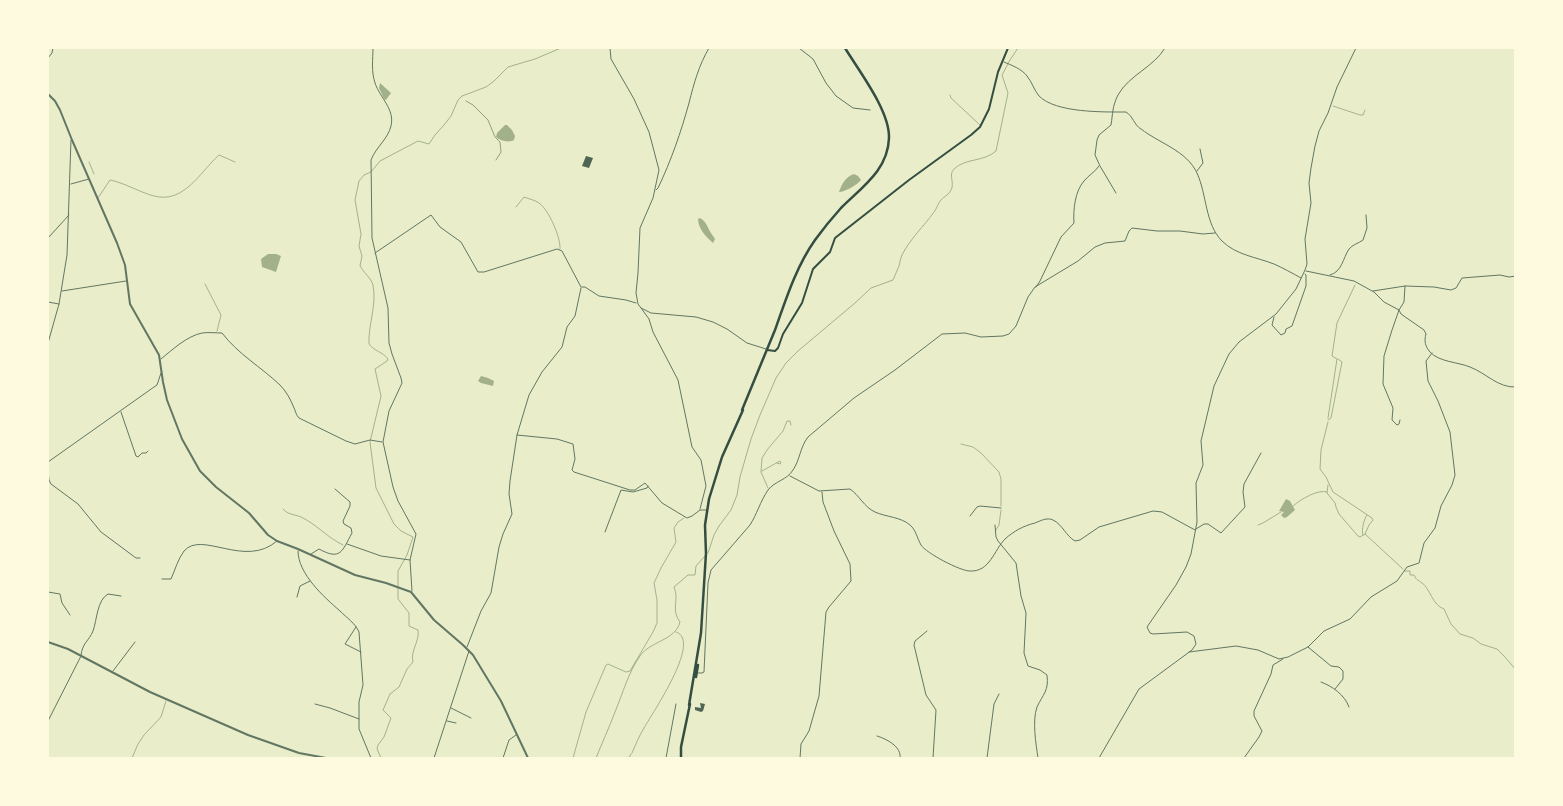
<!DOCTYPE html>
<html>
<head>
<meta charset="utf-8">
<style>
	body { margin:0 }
	#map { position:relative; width:1563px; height:806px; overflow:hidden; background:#e9edc9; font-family:Literata,serif }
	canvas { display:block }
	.frame { position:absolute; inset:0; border:49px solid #fefae0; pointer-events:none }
</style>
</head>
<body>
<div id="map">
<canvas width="1563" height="806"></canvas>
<div class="frame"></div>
</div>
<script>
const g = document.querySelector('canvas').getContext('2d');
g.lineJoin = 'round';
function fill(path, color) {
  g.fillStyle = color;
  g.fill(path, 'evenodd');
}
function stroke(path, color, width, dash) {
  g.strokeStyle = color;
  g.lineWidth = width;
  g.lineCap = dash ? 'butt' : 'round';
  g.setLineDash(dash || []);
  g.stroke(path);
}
fill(new Path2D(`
	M380,83L391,93L386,100L384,99L379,88Z
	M505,125H507L512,130L515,136L514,140C509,143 500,141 496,137L497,133Z
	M854,174L858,176L861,180C857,185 845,192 839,192C842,184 845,177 854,174Z
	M700,218C707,222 707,227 711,233C712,235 714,237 715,239L713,243C706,237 698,228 698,219Z
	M268,254H276L281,256L276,272L262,267L261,259Z
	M481,376L488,378L494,381L493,386L481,383L478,381Z
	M1286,499L1290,501L1295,510L1287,517L1284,518L1281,515L1284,512L1279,511Z`), '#a3b18a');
stroke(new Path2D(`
	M1008,63L1018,48
	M1328,418L1337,359L1332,356L1337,323L1355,285
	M1328,420L1331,418L1342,362L1338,359
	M1328,422L1321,450L1320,469L1326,477L1333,492L1372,518L1373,520L1369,525L1365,534L1403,569
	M1328,485L1327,493L1335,503L1336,507L1339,514L1358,536L1360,537L1365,534
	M1293,506C1301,499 1318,489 1327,492
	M1258,525L1263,523L1281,512
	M1363,535C1361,530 1364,519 1367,515
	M708,553L714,535L719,526L731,510L737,495L740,477L751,439L760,415L776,378L786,363L798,351L855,303L871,288L893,280C895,275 897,271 899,266C900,263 900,259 902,255C910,239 924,226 934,212C937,208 938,204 940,201C943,197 949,195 951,190C955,183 948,175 954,169C965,158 984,162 996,151L1008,93L1002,75L1008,64
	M1405,571H1410V575H1414C1417,581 1417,579 1422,583C1430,588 1432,605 1444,609L1451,624L1460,634L1473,638L1481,644L1497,649L1505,657L1516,670
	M632,753C636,744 639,736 644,728C651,715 703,640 676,632
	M381,758L377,749L378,745L384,737L391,718L383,710L390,694L399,687L407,669L413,662C410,651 420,641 418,630L409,626V613L398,599V571L407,555L413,537L401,531L394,524L376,488L370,442L381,396L375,369L387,361L388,359C383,352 374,351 369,344C368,325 377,305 373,285C371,278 364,273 360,266L362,256L359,246L361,234L355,200L359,181L364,175L371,172L380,161L418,141L429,144L435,135L444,125L451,116L458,100L462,96L486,87L494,81L508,67L535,59L561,48
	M596,758C602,743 609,728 615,712C623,693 628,673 640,656C650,641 675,641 680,622C673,612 676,606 676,596C676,593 675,590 674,587L688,575H695L696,566L705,556
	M629,758L631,754`), '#a3b18a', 1);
fill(new Path2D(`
	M586,156L593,158L589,168L582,166Z
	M700,703L705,704L703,711L701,712L695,710V707L701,708Z`), '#4f6655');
stroke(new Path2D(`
	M466,101L473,105L488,120L495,137L500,142L501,152L496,160`), '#344e41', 0.5);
stroke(new Path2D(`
	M950,95L951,98L980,125
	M1333,106L1360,115H1363L1365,110
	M89,162L94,174
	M98,198L110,180C125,183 139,192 154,196C184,204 200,172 219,155L235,162
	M516,207L524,197C529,199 535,200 539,203C549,210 561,238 560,249
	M205,284L221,315L217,331
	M961,444L973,447L981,453L999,472L1001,479V506
	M762,471C768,468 774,464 780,461L781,463L780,464L777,463
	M768,488L761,472L762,458L767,450L783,431L787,421H790L791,425
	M283,509C288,515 294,514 301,517C316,524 328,538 343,545
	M996,530L999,525L1001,510
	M132,758L138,744L144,735L161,717L166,701
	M573,758L586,712L606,665L608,664L626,672L630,671L653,632L657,623V600L654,583L661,568L676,542L674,528L678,522L684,518`), '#617663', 0.5);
stroke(new Path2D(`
	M373,48C373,59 371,71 375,83C380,98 395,109 391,126C388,139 376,147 371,160L372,238L388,308L389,343L392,354L401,378L402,383L389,411L383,442L393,487L398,501L416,534L410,560L412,591
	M610,48L611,59L634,99L649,132L659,170L653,198L640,228L638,273L636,293L638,304L641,308L651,313L696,317L713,322L727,329L747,343L766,349
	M799,48L813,59L826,83L836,96L853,108L870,110
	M992,48H996
	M48,58L52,53L53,48
	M1004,62C1011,65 1022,69 1027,76C1032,82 1034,90 1039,96C1056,113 1103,112 1126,112C1133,116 1134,125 1141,129C1159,143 1187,151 1197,173C1207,195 1205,224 1222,241C1236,255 1256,257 1274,264C1283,268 1292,273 1301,278
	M1197,171L1203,163L1200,149
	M71,184L89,179
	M656,190L658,188C671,161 681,132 689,103C694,83 699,65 709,48
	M1116,193L1100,166L1095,155L1097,140L1099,135L1111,125C1113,113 1112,107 1118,95C1129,75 1154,67 1165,48
	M48,238L69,215
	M375,253L431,215L440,227L461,242L478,272H484L557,249L562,251L581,287
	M1306,271L1354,281L1374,292L1384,302L1399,310L1401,314L1424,330L1426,334C1424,341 1425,346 1430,352C1439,362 1458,362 1470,367C1486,373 1498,388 1516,387
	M1330,275C1342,272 1343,258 1349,249C1352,245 1359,243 1363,240L1367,228L1366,215
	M582,287H585L599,296L626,300L636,303
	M1036,287L1040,281L1061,237L1074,223C1073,210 1075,191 1084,181C1089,175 1095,172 1099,166
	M62,291L126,281
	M1373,291L1405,286L1434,287L1451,290L1456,288L1462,278L1500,275L1509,277L1516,276
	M48,302L59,304
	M641,308L649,319L653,332L678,380L692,447L701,460L706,486L700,509
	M1274,317L1272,325L1281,335L1285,333L1286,329L1292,326L1306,286V275L1305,274
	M48,343L59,304L67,255L71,140
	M161,359C172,350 187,336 202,333C208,332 216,333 222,333C238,354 261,367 280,385C286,391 291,400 294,408C296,412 296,415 299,418L346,441L355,444L370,440L382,442
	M121,412L136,456L138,457L142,453H146L148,451
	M1400,420L1399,424L1397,425L1392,420L1393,408L1383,384L1384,356L1392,330L1399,310L1404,302L1405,286
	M517,435L557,439L573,444L575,459L572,470L574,472L630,490H635L645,483L662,503L687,518L692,516L700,510H707
	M48,462L154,387L157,385L161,373
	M48,471L49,480L51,484L78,504L101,532L136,558H140
	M790,476L819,491L850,489C859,495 864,507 875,512C886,517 901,517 910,525C916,530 917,538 921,545C926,553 960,571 970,571C990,572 994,550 1005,539C1014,531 1023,526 1035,523C1040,521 1047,517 1053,520C1062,524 1066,536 1075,541L1080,540L1099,527L1153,511L1162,512L1195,530
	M970,516L977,507L980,506L1001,508
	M995,525L996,537L998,541L1016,563L1021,596L1026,613L1024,653L1028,666L1040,670L1047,675C1049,691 1043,694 1037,707C1032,721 1036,744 1038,758
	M1196,529L1204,524H1208L1221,533L1245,507L1243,492L1244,484L1261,453
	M605,532L621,490L633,492L647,488L648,486
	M347,544L381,556L410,560
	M298,551C298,574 324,597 340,611C347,618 355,623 359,632L363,685L359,702V729L371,758
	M311,554L319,549C341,561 342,551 352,533L351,528L344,524L343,521L350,506V502L335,489
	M48,567V591
	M162,579H171C175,570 178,559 184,551C202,530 245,569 277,541
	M48,592L60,594L62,603L70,615
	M297,597L300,586L310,581
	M356,627L345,644L361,652
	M927,631L915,641L914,645L926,695L936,710L933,758
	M467,647L481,611L491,593L499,547L503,534L512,514L509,494L510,481L517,435L529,395L542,372L562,347L567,327L575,316L581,288
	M1308,647L1331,666L1339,667L1343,671V679L1335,689
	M1189,652L1236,646L1258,650L1279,659L1288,657L1308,647L1324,631L1350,619L1371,597L1397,581L1407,567L1419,563L1424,543L1435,528L1441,506L1452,485L1455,475L1450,432L1438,401L1428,381L1426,361L1432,353
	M113,671L135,642
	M698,673H702L704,672L708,583L711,570L750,525C757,514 760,502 768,490C775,481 787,480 793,470C800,460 800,447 808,437L854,398L895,370L942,334L965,333L981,337L1003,336L1009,334L1016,326L1028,297L1035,287L1078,261L1095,247L1105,243L1125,241L1129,231L1132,228L1157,231H1180L1203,234L1215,233
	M1321,682C1332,686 1345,695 1349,707
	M315,704L330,708L359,719
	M451,708L471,718
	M48,721L81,656C82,643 89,641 93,631C97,620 97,600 108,594L121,596
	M447,721L456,723
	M877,736C887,739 902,747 900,758
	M434,758L469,651
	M503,758L509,740L516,735
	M666,758L676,704
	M800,758L801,744L809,731L819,696L826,612L829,607L851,581L850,564L834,531L823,502L822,492
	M987,758L994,704L999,694
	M1015,758H1018
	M1099,758L1139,689L1192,650L1196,644L1194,636L1187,632L1153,634L1150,633L1147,627L1176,585L1186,567L1191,554L1197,522L1196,483L1203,465L1201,441L1214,386L1229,354L1239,342L1276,314L1296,289L1305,270L1307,264L1305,239L1311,203L1309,183L1311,168L1315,146L1319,131L1328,113L1337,87L1356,48
	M1244,758L1259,737L1262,731L1254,716V711L1271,674L1273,665L1283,659`), '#617663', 1);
stroke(new Path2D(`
	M48,94L55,101L60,110L72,140L117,243L125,265L130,304L159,355L163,382L167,400L182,439L200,471L216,487L249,513L268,535L277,541L298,549L355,575L386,583L411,592L434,620L463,645L473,655L501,701L528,758
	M48,642L68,649L150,692L248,735L299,753L326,758`), '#617663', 2);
stroke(new Path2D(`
	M767,350L775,351L778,348L783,334L802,303L813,269L830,252L835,238L909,180L971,135L980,127L989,109L998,72L1008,48`), '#344e41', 2);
stroke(new Path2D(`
	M742,410C753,383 764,357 775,330C786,299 796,267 815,240C823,229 832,218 841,208C862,187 888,170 889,138C890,111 859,71 845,48
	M706,554L705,525L709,499L722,457L743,410
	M696,677L698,665
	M689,705L701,633L706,553
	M681,758V747L690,704`), '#344e41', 2.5);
</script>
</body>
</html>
